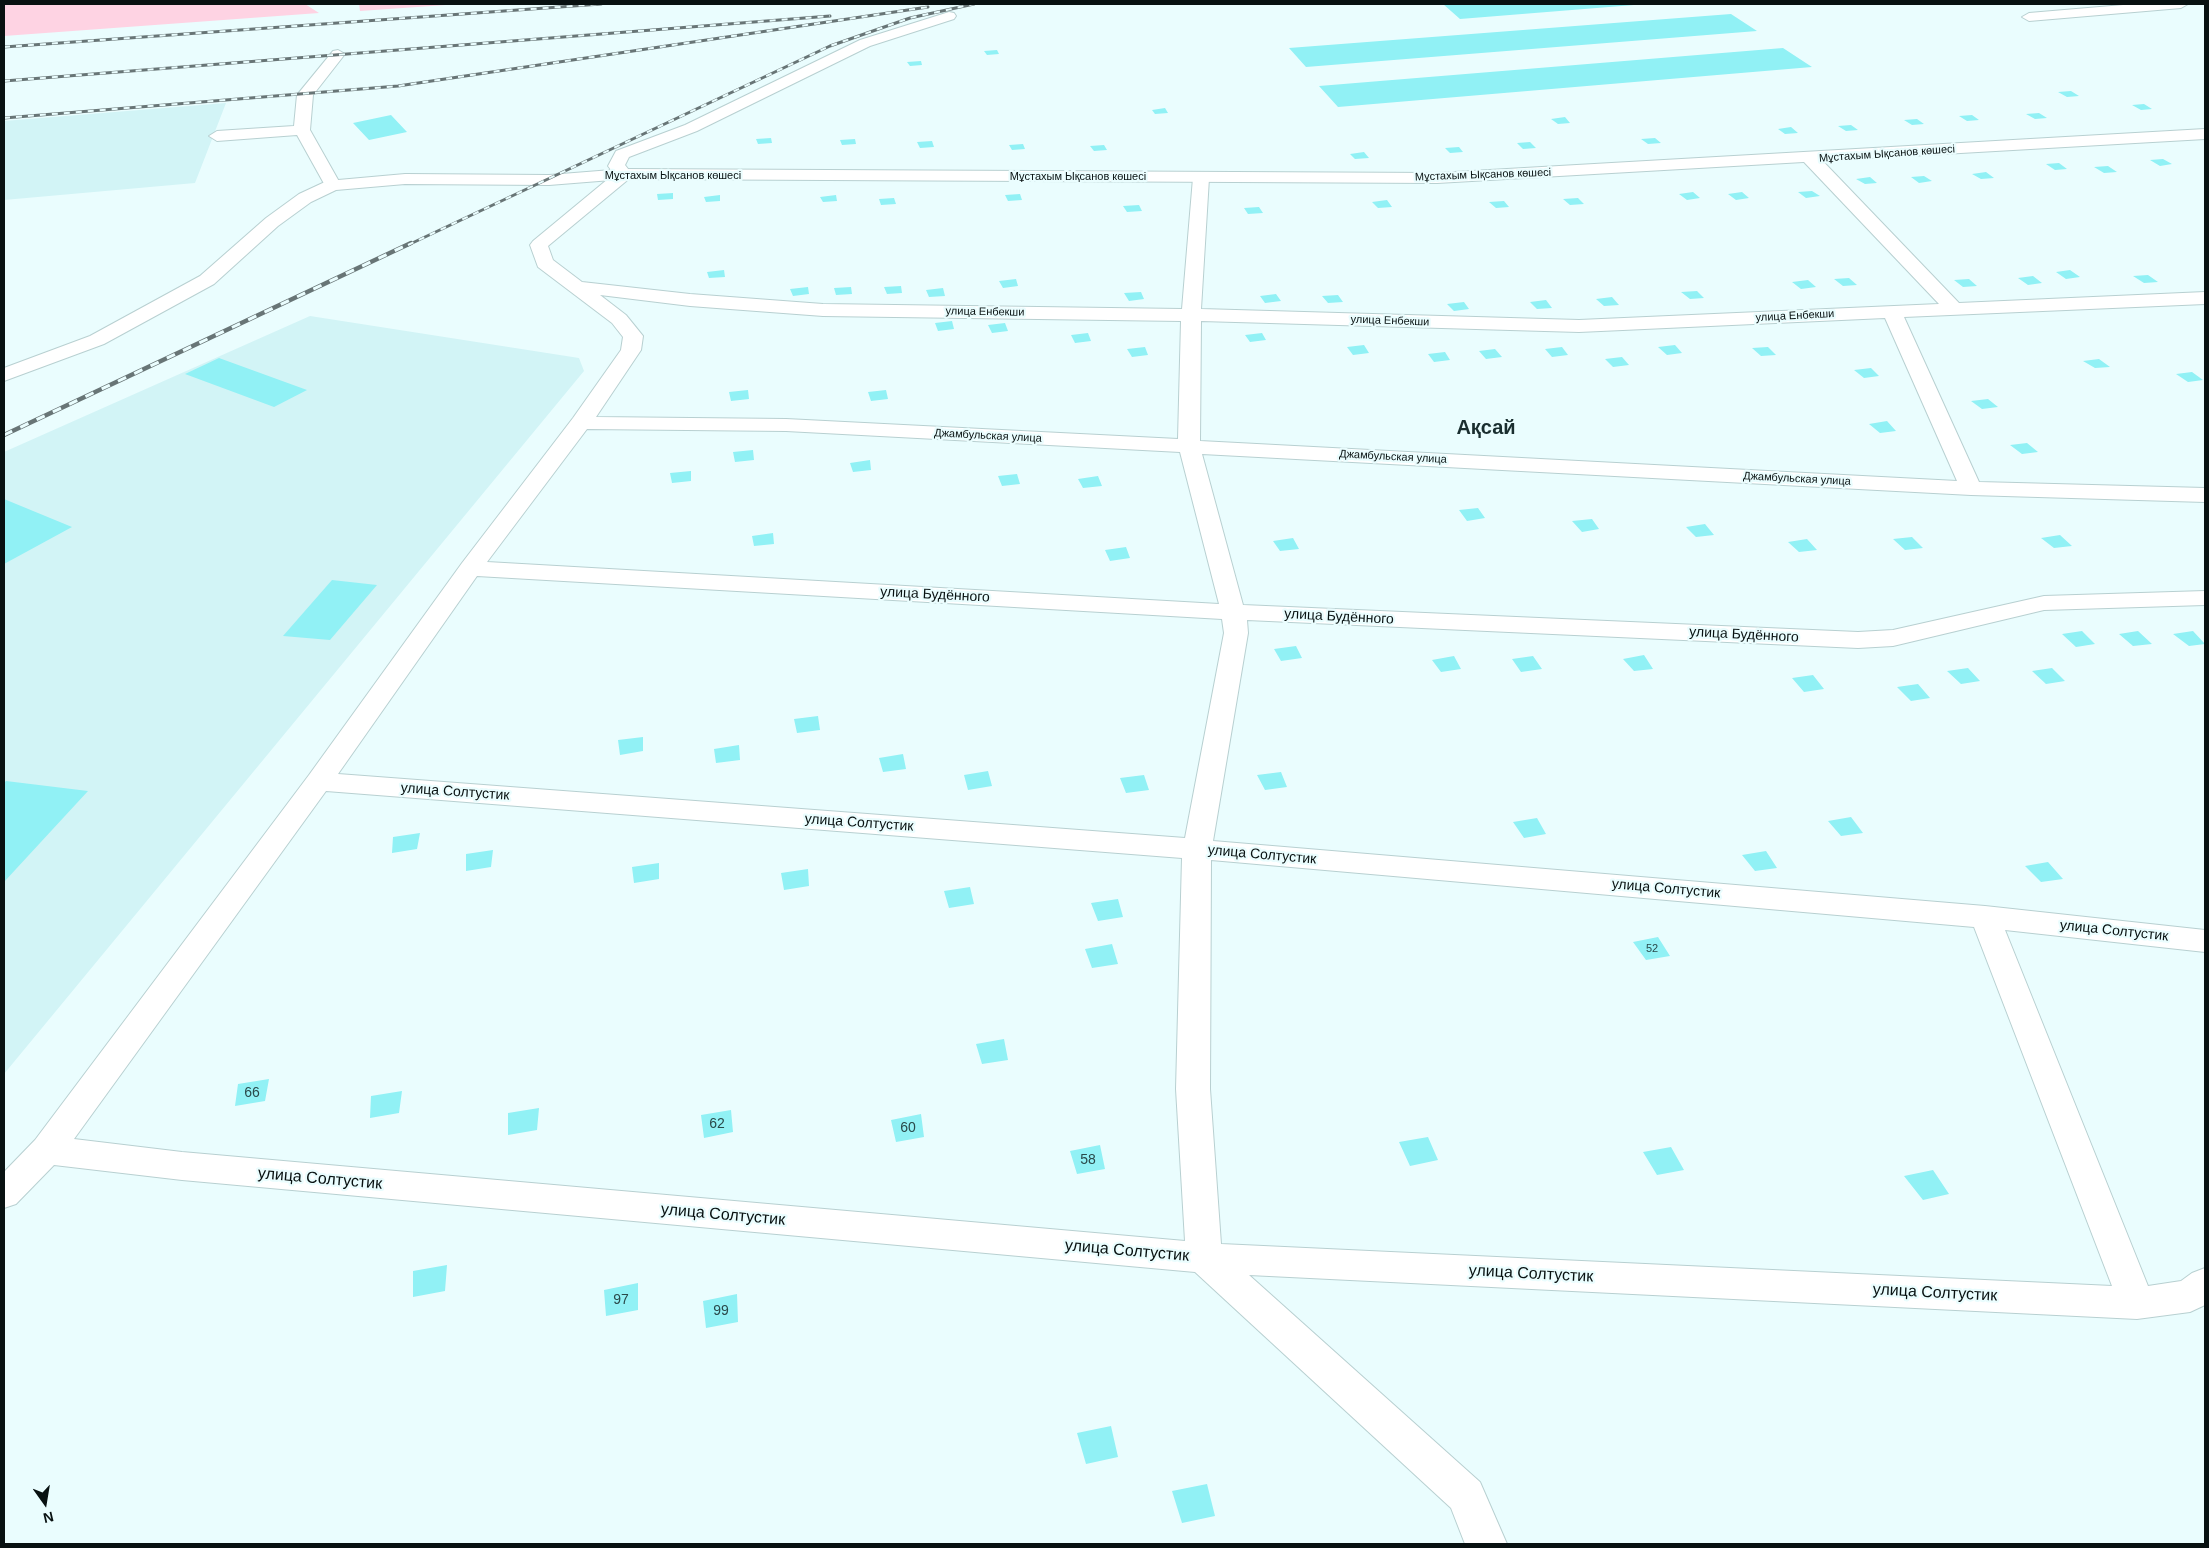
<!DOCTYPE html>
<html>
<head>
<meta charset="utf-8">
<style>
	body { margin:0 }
	#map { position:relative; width:2209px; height:1548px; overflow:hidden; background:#eafdfe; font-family:Arial,sans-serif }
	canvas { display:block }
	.frame { position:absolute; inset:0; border:5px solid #081111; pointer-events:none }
	.north { position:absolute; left:20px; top:1478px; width:50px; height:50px; -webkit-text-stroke:4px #eafdfe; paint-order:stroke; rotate:167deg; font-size:14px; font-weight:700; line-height:20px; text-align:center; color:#081111 }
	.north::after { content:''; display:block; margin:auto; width:18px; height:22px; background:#081111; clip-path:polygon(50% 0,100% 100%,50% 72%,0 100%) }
</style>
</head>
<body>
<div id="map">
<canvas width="2209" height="1548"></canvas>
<div class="frame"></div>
<div class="north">N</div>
</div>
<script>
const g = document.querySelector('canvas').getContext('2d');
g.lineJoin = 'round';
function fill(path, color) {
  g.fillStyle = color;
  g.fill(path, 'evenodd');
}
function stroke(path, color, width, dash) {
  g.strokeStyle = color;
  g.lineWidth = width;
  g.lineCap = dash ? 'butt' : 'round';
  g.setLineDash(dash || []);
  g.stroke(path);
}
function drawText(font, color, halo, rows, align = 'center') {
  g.font = font + ' Arial,sans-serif';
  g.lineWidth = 4.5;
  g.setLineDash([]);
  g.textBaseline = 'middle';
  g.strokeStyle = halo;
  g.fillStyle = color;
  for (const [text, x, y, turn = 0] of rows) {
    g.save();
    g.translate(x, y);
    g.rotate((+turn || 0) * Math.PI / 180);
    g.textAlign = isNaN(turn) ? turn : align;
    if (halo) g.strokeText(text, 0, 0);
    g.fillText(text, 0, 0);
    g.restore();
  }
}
fill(new Path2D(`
	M226,103L195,183L4,200V121Z
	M310,316L579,358L584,371L4,1074V452Z`), '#d2f4f6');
fill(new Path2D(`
	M4,4H305L319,13L4,36Z
	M359,4H460L360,11Z`), '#fed3e3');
fill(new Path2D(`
	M1443,4H1634V5L1460,19Z
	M1731,14L1757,31L1306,67L1289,48Z
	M1783,48L1812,67L1338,107L1319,86Z
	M997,50L999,54L987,55L984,51Z
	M921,61L922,65L910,66L907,62Z
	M2071,91L2079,96L2067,97L2058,92Z
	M2144,104L2152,109L2141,110L2132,105Z
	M1165,108L1168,113L1155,114L1152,110Z
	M2039,113L2047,118L2035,119L2026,114Z
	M391,115L407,132L369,140L353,123Z
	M1972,115L1979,120L1967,121L1959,116Z
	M1565,117L1570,123L1558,124L1551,119Z
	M1917,119L1924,124L1912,125L1904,120Z
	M1851,125L1858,130L1846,131L1838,126Z
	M1791,127L1798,133L1785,134L1778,129Z
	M771,138L772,143L758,144L756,139Z
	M1655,138L1661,143L1648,144L1641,139Z
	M855,139L856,144L842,145L840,140Z
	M932,141L934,147L920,148L917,142Z
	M1530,142L1536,148L1523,149L1517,143Z
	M1023,144L1025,149L1012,150L1009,145Z
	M1104,145L1107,150L1094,151L1090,146Z
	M1459,147L1463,152L1450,153L1445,148Z
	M1364,152L1369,158L1355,159L1350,154Z
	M2163,159L2172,164L2160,166L2150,160Z
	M2059,163L2067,169L2055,170L2046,164Z
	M2108,166L2117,172L2104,173L2094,167Z
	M1986,172L1994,178L1981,179L1972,174Z
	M1924,176L1932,181L1919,183L1911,177Z
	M1870,177L1877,183L1865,184L1856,179Z
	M1812,191L1820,196L1806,198L1798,192Z
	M1693,192L1700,198L1687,200L1679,194Z
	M1742,192L1749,198L1736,200L1728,194Z
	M673,193V199L658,200L657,194Z
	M1020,194L1022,200L1008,201L1005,195Z
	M720,195V201L706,202L704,197Z
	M836,195L837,201L823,202L820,197Z
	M894,198L896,204L881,205L879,199Z
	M1578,198L1584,204L1570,205L1563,199Z
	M1387,200L1392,207L1378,208L1372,202Z
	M1504,201L1509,207L1496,208L1489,202Z
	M1139,205L1142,211L1127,212L1123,206Z
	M1259,207L1263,213L1248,214L1244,208Z
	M724,270L725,277L709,278L707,272Z
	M2070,270L2080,277L2066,279L2056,272Z
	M2148,275L2158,282L2144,283L2133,276Z
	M2033,276L2042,283L2028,285L2018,278Z
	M1849,278L1857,285L1843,286L1834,279Z
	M1016,279L1018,286L1003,288L999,281Z
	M1969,279L1977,286L1963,287L1954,280Z
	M1808,280L1816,287L1801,289L1792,282Z
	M901,286L902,293L887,294L884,287Z
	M808,287L809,294L793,296L790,289Z
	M851,287L852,294L836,295L834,288Z
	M943,288L945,296L929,297L926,290Z
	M1697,291L1704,298L1690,299L1681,292Z
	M1141,292L1144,299L1129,301L1124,293Z
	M1276,294L1281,301L1265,303L1260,296Z
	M1338,295L1343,302L1328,303L1322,296Z
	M1612,297L1619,305L1604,306L1596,299Z
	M1546,300L1552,308L1537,309L1530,302Z
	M1464,302L1469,309L1454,311L1447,304Z
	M952,321L954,329L938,331L935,323Z
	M1005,323L1008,331L992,333L988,325Z
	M1088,333L1091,341L1075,343L1071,335Z
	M1262,333L1266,340L1250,342L1245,335Z
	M1364,345L1369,353L1353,355L1347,347Z
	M1675,345L1682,353L1667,355L1658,347Z
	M1145,347L1148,355L1132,357L1127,349Z
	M1562,347L1568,355L1552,357L1545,349Z
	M1768,347L1776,355L1761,356L1752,348Z
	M1495,349L1502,357L1486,359L1479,351Z
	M1445,352L1450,360L1434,362L1428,354Z
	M1622,357L1629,365L1613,367L1605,359Z
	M219,358L307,390L274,407L185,374Z
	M2099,359L2110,367L2095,368L2083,361Z
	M1871,368L1879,376L1864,378L1854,370Z
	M2192,372L2203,380L2188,382L2176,374Z
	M748,390L749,399L731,401L729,392Z
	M886,390L888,399L871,401L868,392Z
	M1988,399L1998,407L1982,409L1971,401Z
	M1887,421L1896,431L1880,433L1869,424Z
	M2027,443L2038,452L2022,454L2010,445Z
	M753,450L754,460L735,462L733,452Z
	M870,460L871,470L853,472L850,463Z
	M691,471V481L672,483L670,473Z
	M1017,474L1020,484L1002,486L998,476Z
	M1098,476L1102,486L1083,488L1078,479Z
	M4,499L72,527L4,564Z
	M1478,508L1485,518L1467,521L1459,510Z
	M1592,519L1599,529L1582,532L1572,521Z
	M1705,524L1714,535L1696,537L1686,527Z
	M773,533L774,544L754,546L752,536Z
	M2060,535L2072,546L2054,548L2041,538Z
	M1912,537L1923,548L1905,550L1893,539Z
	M1293,538L1299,549L1280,551L1273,541Z
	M1807,539L1817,550L1799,552L1788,542Z
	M1126,547L1130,558L1110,561L1105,550Z
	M332,580L377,585L330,640L283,636Z
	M2082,631L2095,644L2076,647L2062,634Z
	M2138,631L2152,644L2133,646L2119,634Z
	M2193,631L2205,644L2189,646L2173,634Z
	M1296,646L1302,658L1281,661L1274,649Z
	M1644,655L1653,669L1634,671L1623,659Z
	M1454,656L1461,669L1441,672L1432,660Z
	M1533,656L1542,669L1521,672L1512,659Z
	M1968,668L1980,681L1961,684L1947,671Z
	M2052,668L2065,681L2046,684L2032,671Z
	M1813,675L1824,689L1804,692L1792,678Z
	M1918,684L1930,698L1911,701L1897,687Z
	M818,716L820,730L797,733L794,719Z
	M643,737V751L620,755L618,740Z
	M739,745L740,760L716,763L714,749Z
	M903,754L906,769L883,772L879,758Z
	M988,771L992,786L968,790L964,775Z
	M1281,772L1287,787L1265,790L1257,775Z
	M1144,775L1149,790L1126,793L1120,778Z
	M6,781L88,791L4,882V783Z
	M1851,817L1863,833L1841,836L1828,821Z
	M1537,818L1546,834L1524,838L1513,822Z
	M420,833L417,849L392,853L393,837Z
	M493,850L491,867L466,871V854Z
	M1766,851L1777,868L1755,871L1742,855Z
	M2048,862L2063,879L2041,882L2025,866Z
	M659,863V879L634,883L632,867Z
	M808,869L809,886L784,890L781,873Z
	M970,887L974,904L949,908L944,891Z
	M1118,899L1123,917L1098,921L1091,903Z
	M1658,937L1670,956L1646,960L1633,942Z
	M1112,944L1118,964L1092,968L1085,949Z
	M1004,1039L1008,1060L982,1064L976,1044Z
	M269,1079L265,1101L235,1106L238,1084Z
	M402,1091L399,1113L370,1118L371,1096Z
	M539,1108L537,1130L508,1135V1113Z
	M731,1110L733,1132L704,1138L701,1115Z
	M921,1114L924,1137L896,1142L891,1120Z
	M1428,1137L1438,1160L1410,1166L1399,1142Z
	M1100,1145L1105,1169L1077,1174L1070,1151Z
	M1671,1147L1684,1170L1657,1175L1643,1152Z
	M1933,1170L1949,1194L1923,1200L1904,1176Z
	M447,1265L445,1291L413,1297V1271Z
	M638,1283V1310L606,1316L604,1290Z
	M737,1294L738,1322L706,1328L703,1301Z
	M1111,1426L1118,1457L1086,1464L1077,1433Z
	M1207,1484L1215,1516L1182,1523L1172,1491Z`), '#91f1f5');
const minor = new Path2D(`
	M2135,4H2188L2181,8L2029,21L2022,17L2029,13Z
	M949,12L954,13L956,16L954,19L870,46L697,131L629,157L625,165L632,174L630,178L548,246L553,260L582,282L690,294L823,304L1182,309L1193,178L1195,174H1207L1209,178L1201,309L1579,320L1939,304L1804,162L1802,158L1804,154H1816L1959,303L2205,292V304L1904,317L1979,482L2205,488V502L1971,495L1202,454L1243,605L1858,632L1893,630L2044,596L2205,591V605L2044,610L1893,646L1858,648L1247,620L1248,633L1213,841L1985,906L2205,930V952L2005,930L2148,1286L2181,1281L2192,1273L2205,1268V1305L2190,1312L2137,1319L1249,1275L1480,1482L1507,1544H1465L1451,1508L1195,1272L182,1180L54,1165L16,1204L4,1208V1172L35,1140L309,775L462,563L573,418L621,350L623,337L612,323L538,267L530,245L533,241L614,174L608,166L616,151L685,125L860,40ZM600,295L690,306L823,316L1181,321L1178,439L786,419L596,417L641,350L643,336L626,315ZM1885,318L1957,481L1200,441L1201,321L1579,332ZM587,429L786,431L1180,452L1219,604L487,562ZM477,576L1222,619L1224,633L1185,838L338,774ZM326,791L1182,858L1176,1089L1185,1241L182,1152L74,1139ZM1211,860L1974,927L2112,1286L1221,1244L1210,1089Z
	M338,50L345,54L313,95L310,130L341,185L339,189H327L297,135L217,141L209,136L217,131L294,126L297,95L333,51Z`);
const major = new Path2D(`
	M2205,129V139L1437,183L624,179L549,185L405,184L336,190L311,202L278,226L214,284L104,344L4,381V368L90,336L200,276L266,218L299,194L327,181L405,174L549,175L624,169L1437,173Z`);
stroke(minor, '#b8d0d1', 2);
stroke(major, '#b8d0d1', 2);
fill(minor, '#fff');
fill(major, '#fff');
const railFar1 = new Path2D(`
	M4,47L601,4
	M4,81L830,16
	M4,118L398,86L928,7
	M408,245L830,46L910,18L974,4`);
const rail = new Path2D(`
	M4,435L411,243`);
stroke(railFar1, '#687576', 3);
stroke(rail, '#687576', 4.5);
stroke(railFar1, '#eafdfe', 2, [6]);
stroke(rail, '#eafdfe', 3, [9]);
drawText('11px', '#081111', '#eafdfe', [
	["Мұстахым Ықсанов көшесі",1887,154,-4],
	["Мұстахым Ықсанов көшесі",1483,175,-2],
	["Мұстахым Ықсанов көшесі",673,176],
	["Мұстахым Ықсанов көшесі",1078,177],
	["улица Енбекши",985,312,1],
	["улица Енбекши",1795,316,-3],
	["улица Енбекши",1390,321,2],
	["Джамбульская улица",988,436,3],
	["Джамбульская улица",1393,457,3],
	["Джамбульская улица",1797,479,3]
]);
drawText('11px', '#2a494a', null, [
	["52",1652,949]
]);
drawText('14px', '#081111', '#eafdfe', [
	["улица Будённого",935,595,3],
	["улица Будённого",1339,617,3],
	["улица Будённого",1744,635,3],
	["улица Солтустик",455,792,4],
	["улица Солтустик",859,823,4],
	["улица Солтустик",1262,855,5],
	["улица Солтустик",1666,889,5],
	["улица Солтустик",2114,931,6]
]);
drawText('14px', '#2a494a', null, [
	["66",252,1093],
	["62",717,1124],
	["60",908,1128],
	["58",1088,1160],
	["97",621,1300],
	["99",721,1311]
]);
drawText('16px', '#081111', '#eafdfe', [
	["улица Солтустик",320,1179,5],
	["улица Солтустик",723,1215,5],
	["улица Солтустик",1127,1251,5],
	["улица Солтустик",1531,1274,3],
	["улица Солтустик",1935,1293,3]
]);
drawText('bold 20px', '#1a2e2f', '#eafdfe', [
	["Ақсай",1486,428]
]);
</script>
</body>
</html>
